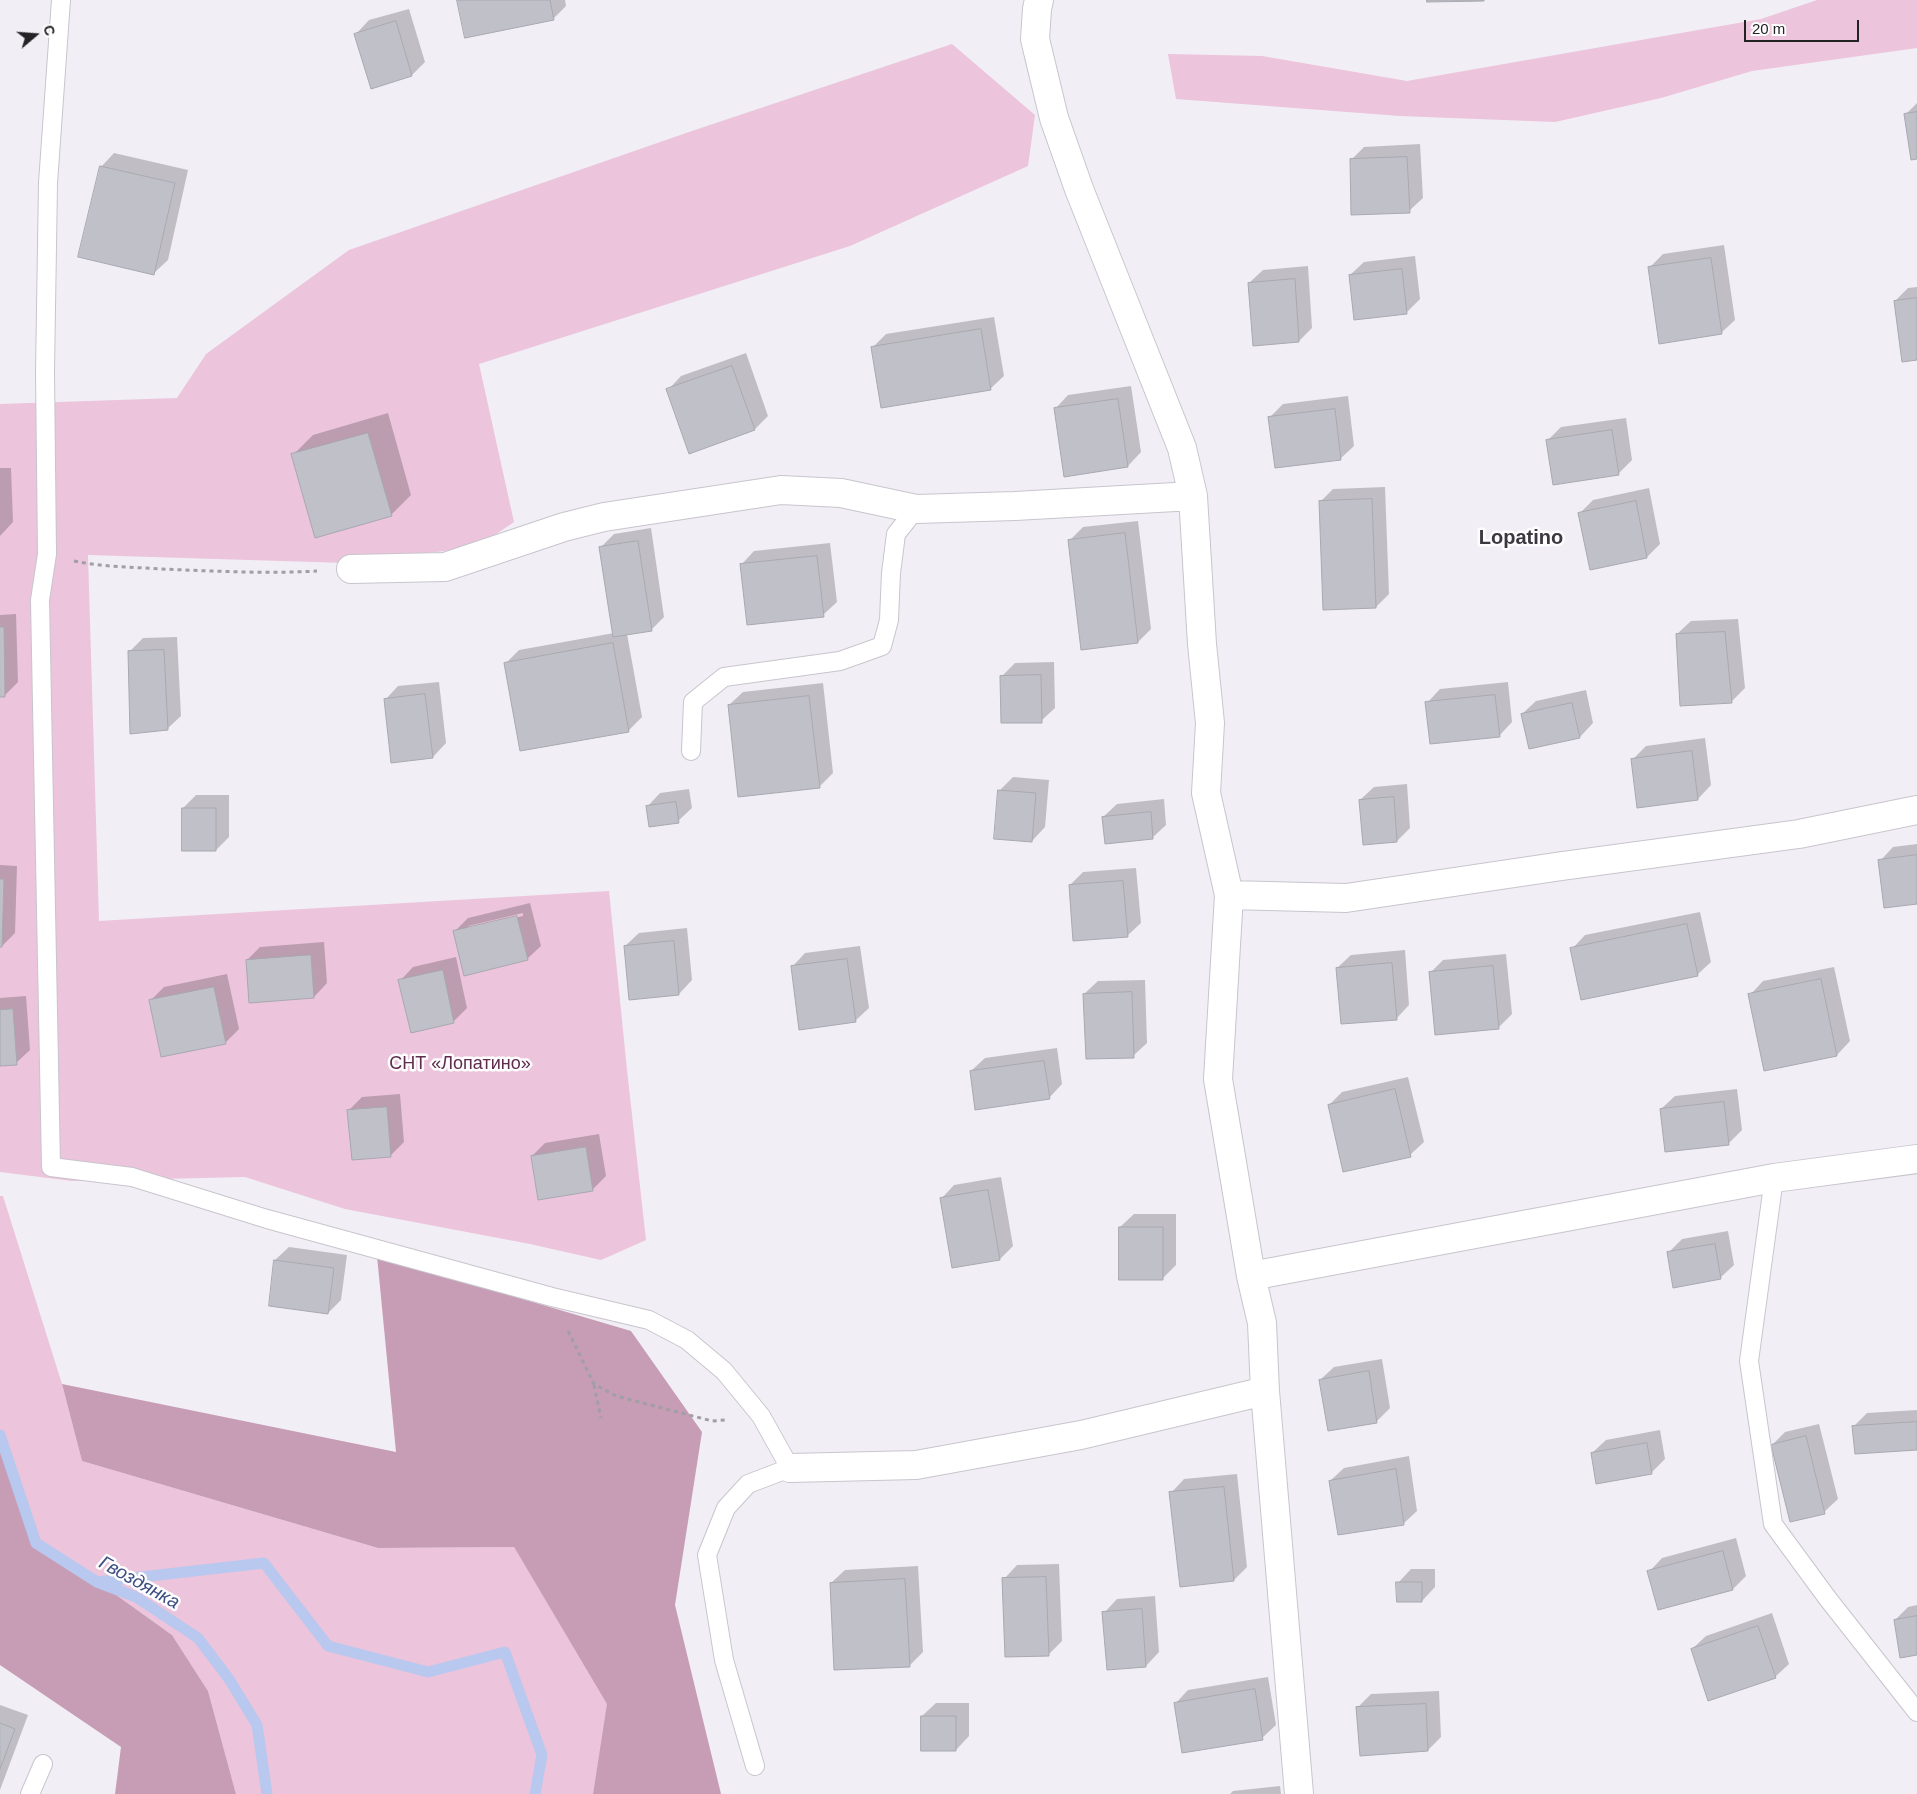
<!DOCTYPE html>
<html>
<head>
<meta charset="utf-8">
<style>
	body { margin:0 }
	#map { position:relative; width:1917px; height:1794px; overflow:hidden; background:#f1eef6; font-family:Helvetica,sans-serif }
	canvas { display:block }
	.north { position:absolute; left:10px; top:10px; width:50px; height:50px; -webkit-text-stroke:4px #fdfdfe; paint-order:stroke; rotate:72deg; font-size:14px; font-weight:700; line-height:20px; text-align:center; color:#232225 }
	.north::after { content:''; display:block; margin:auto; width:18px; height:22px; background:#232225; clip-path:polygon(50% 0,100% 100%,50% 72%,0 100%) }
	.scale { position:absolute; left:1744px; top:20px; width:115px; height:22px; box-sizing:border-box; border:2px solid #232225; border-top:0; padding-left:6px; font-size:15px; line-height:18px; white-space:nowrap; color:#232225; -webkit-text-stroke:4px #fdfdfe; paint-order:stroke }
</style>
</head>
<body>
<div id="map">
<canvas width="1917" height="1794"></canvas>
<div class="north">С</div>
<div class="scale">20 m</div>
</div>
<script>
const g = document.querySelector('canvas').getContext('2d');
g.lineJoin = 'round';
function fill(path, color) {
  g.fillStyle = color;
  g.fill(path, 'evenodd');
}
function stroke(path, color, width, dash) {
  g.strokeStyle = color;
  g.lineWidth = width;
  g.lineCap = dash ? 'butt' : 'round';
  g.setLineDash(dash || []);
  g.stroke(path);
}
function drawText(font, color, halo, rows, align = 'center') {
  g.font = font + ' Helvetica,sans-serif';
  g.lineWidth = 5;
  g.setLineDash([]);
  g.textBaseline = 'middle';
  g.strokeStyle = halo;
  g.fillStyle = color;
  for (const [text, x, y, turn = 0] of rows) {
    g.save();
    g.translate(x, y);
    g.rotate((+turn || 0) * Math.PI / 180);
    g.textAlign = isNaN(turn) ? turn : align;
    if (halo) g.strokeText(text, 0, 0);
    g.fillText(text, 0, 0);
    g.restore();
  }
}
fill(new Path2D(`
	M1817,0H1917V48L1752,71L1661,98L1555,122L1400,116L1176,99L1168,54L1262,56L1407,81L1761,19Z
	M952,44L1035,115L1028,166L850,246L479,364L514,522L477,547L346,563L88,555L99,921L609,891L627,1070L646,1240L601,1260L530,1244L345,1209L245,1177L72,1181L0,1172V404L177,398L206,354L349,250L689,132Z
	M0,1196H3L62,1384L82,1461L378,1548L514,1547L608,1704L593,1794H236L208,1691L172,1635L41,1541L0,1451Z`), '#ecc4db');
fill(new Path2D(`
	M377,1256L631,1331L702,1432L675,1605L721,1794H593L607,1704L514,1547L378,1548L82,1461L62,1384L396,1452Z
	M0,1451L41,1541L172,1635L208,1691L236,1794H115L121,1747L0,1665Z`), '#c69db5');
fill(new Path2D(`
	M459,0H565L566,6L553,19Z
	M409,9L425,62L412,75L356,34L369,20Z
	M1917,103V158L1906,114Z
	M1420,144L1423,198L1409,211L1351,160L1364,147Z
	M114,153L188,170L168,260L154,273L101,167Z
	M1724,245L1735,320L1721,333L1649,268L1663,254Z
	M1415,256L1420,299L1406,313L1350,275L1364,262Z
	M1308,266L1312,328L1299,341L1249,283L1263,270Z
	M1917,287V359L1895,301L1908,288Z
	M994,317L1004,376L990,389L872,348L886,334Z
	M746,353L768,416L755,429L668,390L681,376Z
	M1131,386L1141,452L1128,466L1065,475L1055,409L1068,395Z
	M1348,396L1354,446L1340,459L1270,417L1283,404Z
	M388,413L411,495L391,515L293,455L313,435Z
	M1626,418L1632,460L1618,474L1547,441L1561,427Z
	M0,468H11L13,522L0,536Z
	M1385,487L1389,594L1376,607L1320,502L1333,489Z
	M1649,488L1660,544L1647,557L1580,513L1593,500Z
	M1138,521L1151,629L1138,642L1069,541L1083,527Z
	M651,528L664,617L651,630L627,634L642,717L629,730L505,664L519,650L614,633L601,547L614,534Z
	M830,543L837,602L823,615L741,565L754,551Z
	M16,614L18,682L4,696H0V615Z
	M1738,619L1745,688L1732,701L1682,704L1677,634L1691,621Z
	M177,637L181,716L167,729L129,652L143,638Z
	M1054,662L1055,708L1041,721L1002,676L1015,663Z
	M439,682L446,743L433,757L385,700L398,686Z
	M1508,682L1512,722L1499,736L1427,703L1440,689Z
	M823,683L833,773L819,787L729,705L743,692Z
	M1586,690L1593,723L1580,737L1530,748L1522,714L1536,701Z
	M1705,738L1711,785L1698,799L1632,760L1646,746Z
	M1013,777L1049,780L1045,827L1032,841L999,791Z
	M1407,784L1410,828L1397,841L1360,800L1374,787Z
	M689,789L692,808L678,821L647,807L660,793Z
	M196,795H229V837L216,850L183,808Z
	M1164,799L1166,825L1152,838L1103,817L1117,804Z
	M1917,844V902L1880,861L1893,847Z
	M0,865L17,866L15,933L2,946H0Z
	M1136,868L1141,923L1127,936L1070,885L1083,872Z
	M530,903L541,946L527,959L454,932L468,918ZM523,913V916L468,929V926Z
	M1700,912L1711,962L1697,975L1572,949L1585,935Z
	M687,928L692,980L679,994L625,946L639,933Z
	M324,942L327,983L314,997L247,960L260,947Z
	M860,946L869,1008L855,1021L792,967L805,953Z
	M1405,950L1409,1005L1396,1019L1337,968L1351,955Z
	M1506,954L1512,1014L1499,1027L1430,973L1443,960Z
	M456,957L467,1008L454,1021L412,1031L400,981L413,967Z
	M1834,967L1850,1041L1837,1055L1750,995L1763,981Z
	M227,974L239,1029L225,1043L151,1000L164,987Z
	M1145,980L1147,1043L1133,1056L1084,994L1098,981Z
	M26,996L30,1050L16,1063L0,1065V998Z
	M1057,1048L1062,1084L1049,1098L971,1071L985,1058Z
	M1408,1077L1424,1142L1410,1155L1329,1105L1342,1092Z
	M1737,1089L1742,1130L1728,1144L1661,1109L1675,1096Z
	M400,1094L404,1142L390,1156L348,1111L362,1097Z
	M599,1134L606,1176L593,1189L539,1199L532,1156L545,1143Z
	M1001,1177L1013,1246L1000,1259L941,1199L954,1185Z
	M1134,1214H1176V1265L1162,1279L1120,1227Z
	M1728,1231L1734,1265L1720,1278L1668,1253L1682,1239Z
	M289,1247L347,1255L341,1300L328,1313L275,1260Z
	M1382,1359L1390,1408L1377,1421L1320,1380L1334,1367Z
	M1917,1410V1448L1854,1426L1867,1413Z
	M1819,1424L1838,1499L1824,1512L1772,1445L1785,1432Z
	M1660,1430L1665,1459L1651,1473L1592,1453L1606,1440Z
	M1409,1456L1417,1511L1403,1524L1330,1481L1344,1468Z
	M1237,1474L1247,1567L1234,1580L1171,1493L1184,1479Z
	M1736,1538L1746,1576L1733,1589L1649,1572L1662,1558Z
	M1059,1564L1062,1641L1048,1655L1004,1579L1017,1565Z
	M918,1566L923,1652L909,1666L831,1583L845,1570Z
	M1411,1569H1435V1587L1422,1601L1398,1583Z
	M1155,1596L1159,1652L1146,1666L1104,1613L1117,1599Z
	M1917,1605V1653L1895,1620L1908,1607Z
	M1772,1613L1789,1664L1775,1677L1692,1649L1706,1636Z
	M1268,1677L1276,1725L1262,1738L1175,1704L1188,1690Z
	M1439,1691L1441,1737L1428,1750L1358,1707L1371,1694Z
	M936,1703H969V1736L956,1750L922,1716Z
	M0,1705L28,1715L0,1790Z
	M1280,1786L1281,1794H1230L1233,1791Z`), '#0003');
stroke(new Path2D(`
	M0,1435L36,1543L97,1582L136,1597L198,1638L229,1679L257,1725L267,1794
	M97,1582L264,1563L328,1646L428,1672L505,1652L542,1755L535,1794`), '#b9c8ef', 11);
const building = new Path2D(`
	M457,0H550L554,20L465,38Z
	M1427,0H1484V1L1427,2Z
	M396,21L412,76L371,89L354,34Z
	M1917,112V159L1911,160L1904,114Z
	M1407,157L1410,213L1351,215L1350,159Z
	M100,166L175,183L154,275L78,257Z
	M1711,258L1722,334L1659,344L1648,267Z
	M1402,269L1407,314L1354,320L1349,275Z
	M1295,279L1299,342L1253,346L1248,283Z
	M1917,298V360L1902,362L1894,301Z
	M981,329L991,390L881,408L871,347Z
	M732,366L755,430L689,454L666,389Z
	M1118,399L1128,467L1064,477L1054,408Z
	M1335,409L1341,460L1275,468L1268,417Z
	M1612,430L1619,475L1553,485L1546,440Z
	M368,433L392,516L315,538L291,454Z
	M1372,499L1376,608L1323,610L1319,501Z
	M1636,501L1647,558L1590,570L1578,513Z
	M1125,533L1138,643L1081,650L1068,540Z
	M638,541L652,631L613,637L599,547Z
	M817,556L824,617L747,625L740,564Z
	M0,627H4L5,697H0Z
	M1725,632L1732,703L1680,706L1676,634Z
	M613,643L629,732L520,751L504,663Z
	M164,650L168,730L130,734L128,651Z
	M1041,675L1042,723H1001L1000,676Z
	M425,694L433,758L391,763L384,699Z
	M1495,695L1500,737L1430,744L1425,702Z
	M809,696L820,788L738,797L728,705Z
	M1572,703L1580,738L1529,749L1521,714Z
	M1692,751L1698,800L1637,808L1631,759Z
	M998,790L1036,793L1032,842L994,839Z
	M1394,797L1397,842L1363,845L1359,800Z
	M676,802L679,823L649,827L646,806Z
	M182,808H216V851H182Z
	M1151,812L1153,839L1105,844L1102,817Z
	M1917,855V904L1884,908L1878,860Z
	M0,879H4L2,947H0Z
	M1123,881L1128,937L1073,941L1069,885Z
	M517,916L528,960L464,976L453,931Z
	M1687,924L1698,976L1581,1000L1570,948Z
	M674,941L679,995L629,1000L624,946Z
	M311,955L314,998L249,1003L246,960Z
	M847,959L856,1022L799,1030L791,966Z
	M1392,963L1397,1020L1341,1024L1336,968Z
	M1493,966L1499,1029L1435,1035L1429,972Z
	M443,970L454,1023L411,1033L398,980Z
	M1821,979L1837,1056L1764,1071L1748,994Z
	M214,987L226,1044L161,1057L149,1000Z
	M1132,992L1134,1058L1086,1059L1083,994Z
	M13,1009L17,1065L0,1066V1010Z
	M1044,1061L1050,1099L975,1110L970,1071Z
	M1395,1089L1411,1157L1343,1172L1328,1105Z
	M1724,1102L1729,1145L1665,1152L1660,1109Z
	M387,1107L391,1157L352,1160L347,1110Z
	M586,1147L593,1191L538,1200L531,1156Z
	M988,1190L1000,1260L952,1268L940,1198Z
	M1119,1227H1163V1280H1119Z
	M1715,1244L1721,1279L1673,1288L1667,1252Z
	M274,1260L334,1268L328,1314L269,1306Z
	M1369,1371L1377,1423L1328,1431L1319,1380Z
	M1917,1422V1450L1855,1454L1852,1426Z
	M1806,1436L1825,1514L1790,1522L1771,1445Z
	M1647,1443L1652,1474L1596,1484L1591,1453Z
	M1396,1469L1404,1525L1338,1535L1329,1481Z
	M1224,1487L1234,1581L1180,1587L1169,1492Z
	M1723,1551L1733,1590L1658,1610L1647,1571Z
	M1046,1577L1049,1656L1005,1657L1002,1578Z
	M905,1579L910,1667L834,1670L830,1583Z
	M1396,1582H1422V1602H1397Z
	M1142,1609L1146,1667L1107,1670L1102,1612Z
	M1917,1616V1655L1900,1658L1894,1620Z
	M1758,1626L1776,1678L1708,1701L1691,1649Z
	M1255,1689L1263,1740L1182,1753L1174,1703Z
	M1426,1704L1428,1751L1360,1756L1356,1707Z
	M921,1716H956V1751H921Z
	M0,1723L15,1729L0,1769Z`);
fill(building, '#c0c0c8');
stroke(building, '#a8a8b0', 1);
const lane = new Path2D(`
	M61,0L48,183L45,372L47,554L40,600L51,1167L132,1177L267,1219L552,1297L649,1320L687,1340L724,1371L761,1416L790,1468L748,1484L726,1508L707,1555L724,1660L755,1766
	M691,751L693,702L724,677L840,661L882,646L889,620L891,573L896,534L916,509
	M1774,1178L1749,1361L1773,1524L1828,1599L1917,1712
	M30,1794L43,1764`);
const street = new Path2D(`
	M1039,0L1037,9L1035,39L1054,118L1079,189L1182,448L1193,496L1202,644L1210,723L1206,793L1229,895L1218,1079L1251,1276L1262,1323L1265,1391L1299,1794
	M351,569L445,567L564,527L604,517L781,490L841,493L916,509L1015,506L1193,496
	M1229,895L1346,898L1562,866L1799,834L1917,810
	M1251,1276L1774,1178L1917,1159
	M790,1468L916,1465L1081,1435L1265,1391`);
stroke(lane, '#c8c5cd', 20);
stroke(street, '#c8c5cd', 30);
stroke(new Path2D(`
	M74,561C103,567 132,567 161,569C213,571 266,574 317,571
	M568,1331L594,1384L616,1396L712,1421L725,1420
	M594,1385L601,1418`), '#a19ea4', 3, [4, 4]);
stroke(lane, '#fff', 18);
stroke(street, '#fff', 28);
drawText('18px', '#602c4e', '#fdfdfe', [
	["СНТ «Лопатино»",460,1064]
]);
drawText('italic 19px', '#3d4e82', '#fdfdfe', [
	["Гвоздянка",139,1583,29]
]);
drawText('bold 20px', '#3b383f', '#fdfdfe', [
	["Lopatino",1521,538]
]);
</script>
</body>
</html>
